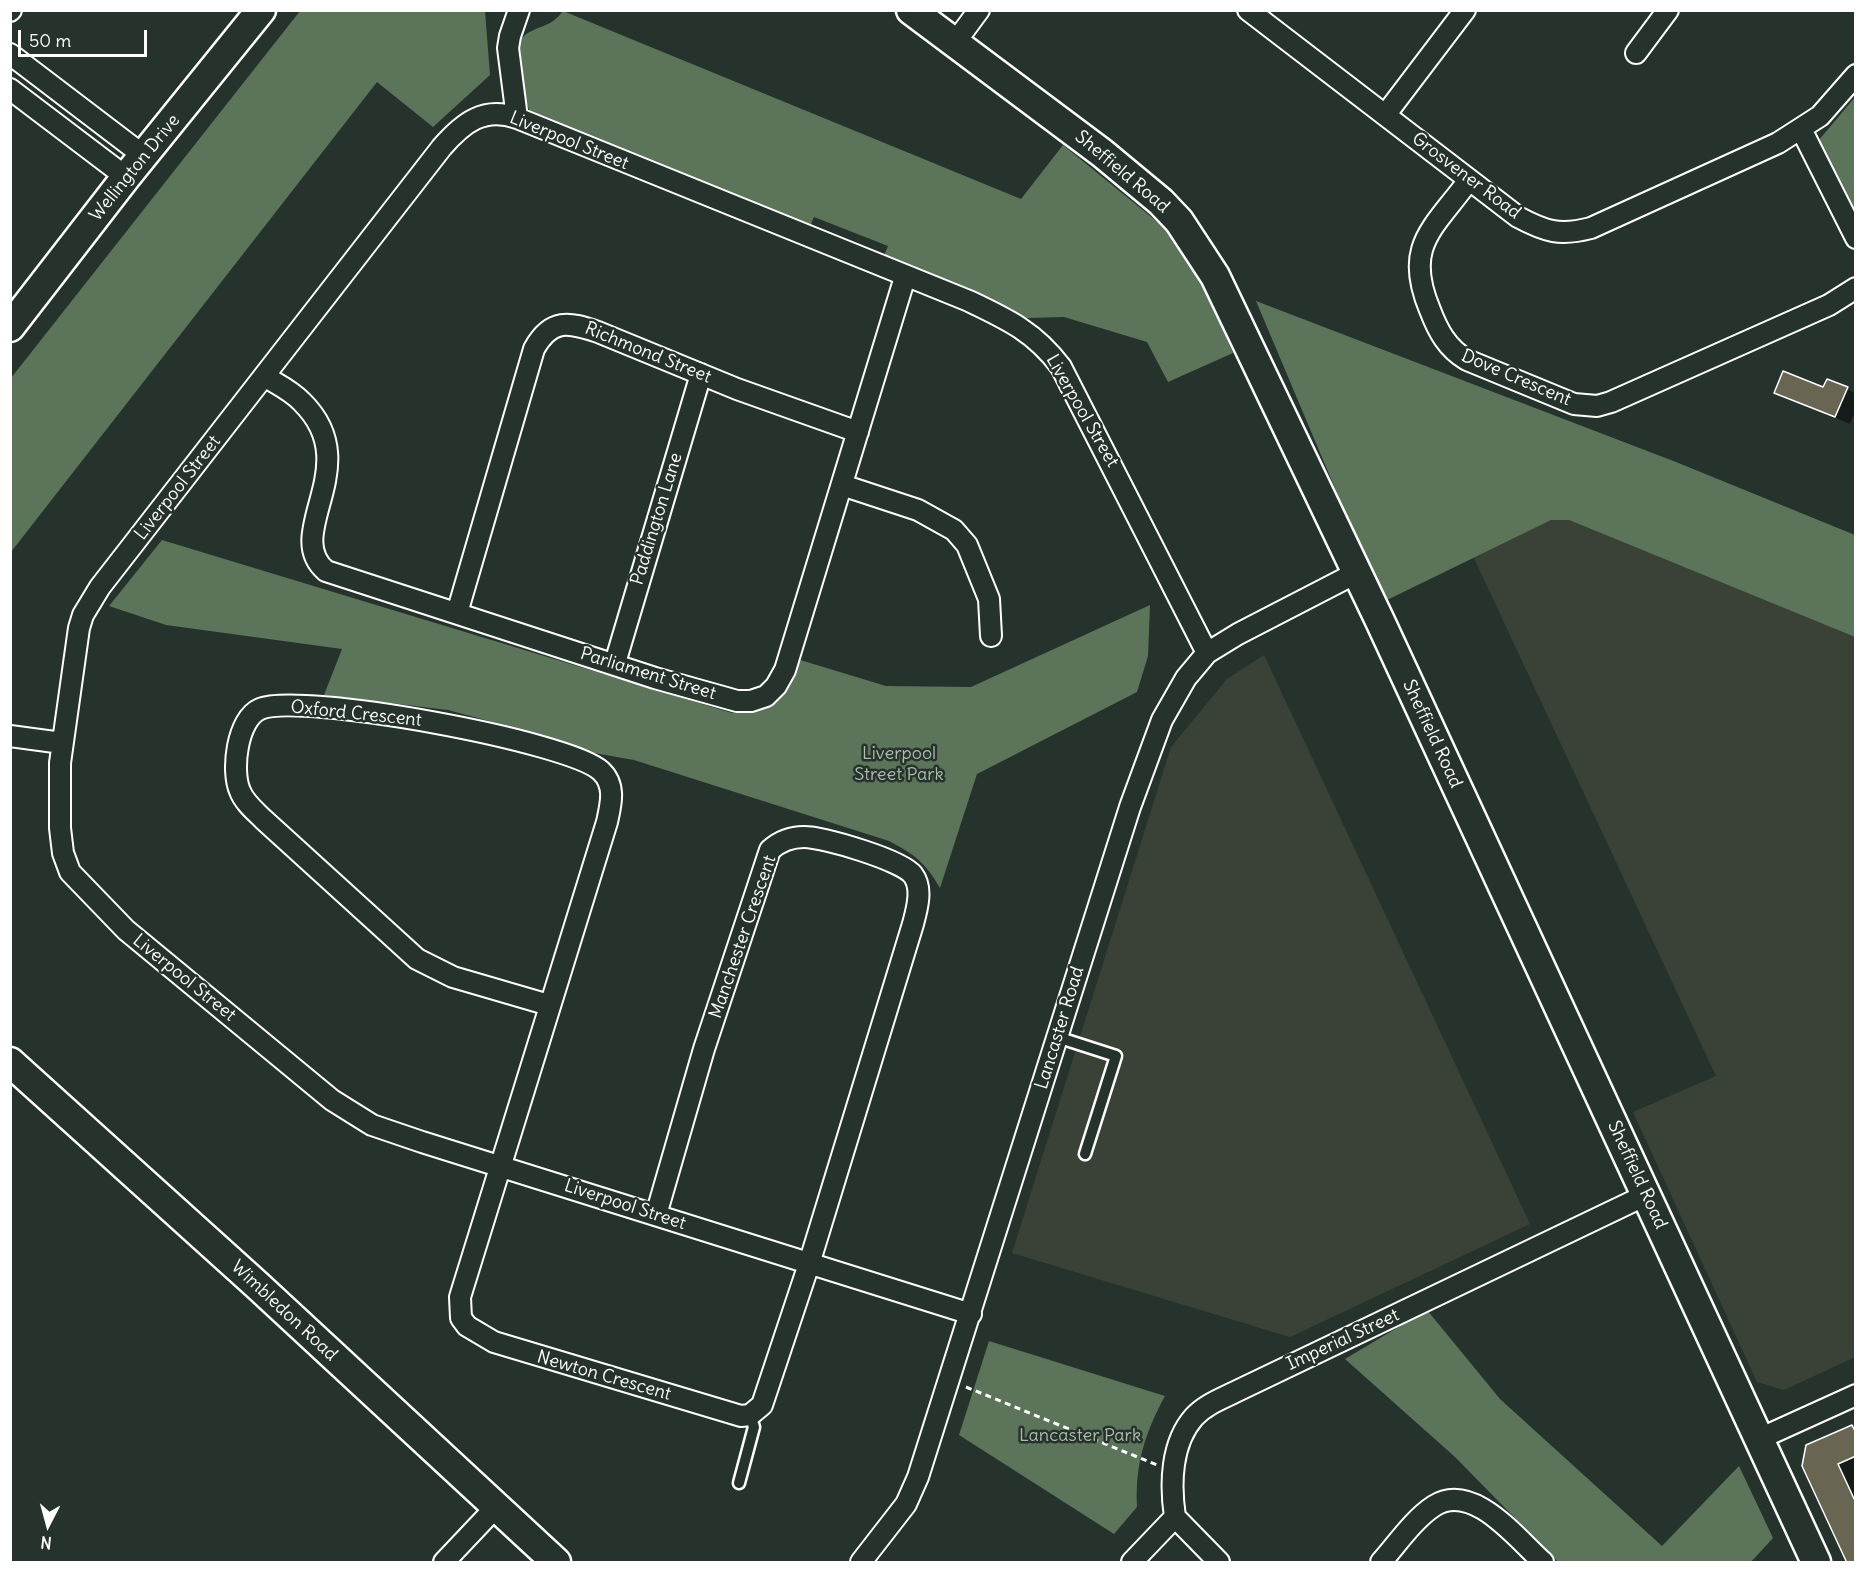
<!DOCTYPE html>
<html>
<head>
<meta charset="utf-8">
<style>
	body { margin:0 }
	#map { position:relative; width:1866px; height:1573px; overflow:hidden; background:#26332d; font-family:Delius,sans-serif }
	canvas { display:block }
	.frame { position:absolute; inset:0; border:12px solid #fff; pointer-events:none }
	.north { position:absolute; left:18px; top:1495px; width:60px; height:60px; -webkit-text-stroke:4px #26332d; paint-order:stroke; rotate:186deg; font-size:16px; font-weight:700; line-height:24px; text-align:center; color:#fff }
	.north::after { content:''; display:block; margin:auto; width:21px; height:27px; background:#fff; clip-path:polygon(50% 0,100% 100%,50% 72%,0 100%) }
	.scale { position:absolute; left:18px; top:30px; width:129px; height:27px; box-sizing:border-box; border:3px solid #fff; border-top:0; padding-left:8px; font-size:18px; line-height:21px; white-space:nowrap; color:#fff; -webkit-text-stroke:4px #26332d; paint-order:stroke }
</style>
</head>
<body>
<div id="map">
<canvas width="1866" height="1573"></canvas>
<div class="frame"></div>
<div class="north">N</div>
<div class="scale">50 m</div>
</div>
<script>
const g = document.querySelector('canvas').getContext('2d');
g.lineJoin = 'round';
function fill(path, color) {
  g.fillStyle = color;
  g.fill(path, 'evenodd');
}
function stroke(path, color, width, dash) {
  g.strokeStyle = color;
  g.lineWidth = width;
  g.lineCap = dash ? 'butt' : 'round';
  g.setLineDash(dash || []);
  g.stroke(path);
}
function drawText(font, color, halo, rows, align = 'center') {
  g.font = font + ' Delius,sans-serif';
  g.lineWidth = 5;
  g.setLineDash([]);
  g.textBaseline = 'middle';
  g.strokeStyle = halo;
  g.fillStyle = color;
  for (const [text, x, y, turn = 0] of rows) {
    g.save();
    g.translate(x, y);
    g.rotate((+turn || 0) * Math.PI / 180);
    g.textAlign = isNaN(turn) ? turn : align;
    if (halo) g.strokeText(text, 0, 0);
    g.fillText(text, 0, 0);
    g.restore();
  }
}
fill(new Path2D(`
	M1551,520H1569L1855,637V1357L1784,1390L1757,1382L1633,1112L1716,1076L1473,556Z
	M1264,655L1530,1224L1290,1337L1012,1253L1171,747L1227,679Z`), '#3a4238');
fill(new Path2D(`
	M300,11H485L490,75L433,127L377,82L11,552V378Z
	M563,11L1021,199L1063,145L1171,233L1201,278L1233,353L1168,382L1147,342L1064,317L1027,318L883,258L888,246L814,217L809,229L532,114C522,101 509,47 525,35C541,24 550,28 563,11Z
	M1855,97V214L1819,140Z
	M1256,301L1676,462L1855,535V637L1569,520H1551L1383,602Z
	M162,540L732,713C777,709 782,701 797,659L886,686L971,687L1150,605L1148,656L1137,692L977,774L940,888C925,862 914,854 889,841L634,760L583,751L526,731L448,710L324,695L342,649L166,625L109,606Z
	M1427,1310L1500,1399L1662,1546L1739,1466L1773,1538L1751,1562H1558L1455,1457L1345,1359Z
	M989,1341L1165,1396C1145,1433 1135,1464 1137,1507L1114,1534L959,1435Z`), '#5c7459');
fill(new Path2D(`
	M1824,389H1847L1856,394V410L1850,424L1776,392Z
	M1852,1426L1856,1428V1562L1804,1466Z`), '#0007');
const building = new Path2D(`
	M1783,371L1823,387L1827,379L1848,387L1835,417L1774,393Z
	M1852,1425L1856,1433V1456L1838,1464L1856,1503V1563H1847L1802,1466L1806,1445Z`);
fill(building, '#686652');
stroke(building, '#fff', 1.5);
const lane = new Path2D(`
	M1057,1037L1116,1056L1085,1154
	M739,1483L754,1427L750,1415`);
const street = new Path2D(`
	M1248,10L1518,217C1546,232 1560,236 1591,228L1778,143L1820,116L1856,75
	M10,11L11,10
	M954,44L979,10
	M1636,53L1668,10
	M10,54L144,156
	M10,89L126,177
	M1386,114L1465,10
	M517,118L508,48L510,36L519,10
	M1801,129L1856,238
	M1469,180C1433,229 1403,246 1430,310C1438,331 1447,348 1467,360L1574,404L1597,406L1611,402L1829,305L1856,288
	M264,376C277,384 292,391 302,402C367,466 281,533 326,571L655,678L737,701H751L766,696L776,686L785,670L905,277
	M842,485L918,510L954,530L967,545L989,599L991,636
	M457,613L534,349C551,318 569,322 598,332L737,389L858,432
	M615,663L701,374
	M10,736L62,743
	M549,1005L453,977L417,959L263,819C255,811 244,802 240,791C231,771 237,719 260,709C299,692 569,741 601,771C616,785 611,804 607,822L460,1297L461,1318L467,1326L494,1342L741,1416L750,1415L762,1405L809,1264L913,924C917,909 923,888 913,875C902,860 823,837 804,837C790,837 780,841 770,850L704,1049L656,1215
	M971,1314L422,1142L372,1125L332,1100L126,930L70,872L63,853L60,828V763L79,628L83,615L100,587L442,147C463,123 484,106 517,118L969,301C1007,319 1035,332 1061,367L1207,653
	M1759,1439L1856,1395
	M444,1562L496,1507
	M861,1562L906,1504L918,1477L1130,807L1162,720L1186,678L1207,653L1238,634L1356,573
	M1132,1562L1175,1517
	M1219,1562L1175,1517C1170,1484 1171,1443 1194,1417C1205,1405 1221,1399 1235,1392L1646,1195
	M1381,1562C1397,1544 1414,1519 1434,1506C1473,1481 1517,1539 1543,1562`);
const secondary = new Path2D(`
	M911,10L1102,153L1161,202L1179,221L1215,276L1380,621L1816,1562
	M10,327L126,177L261,10
	M10,1062L257,1285L556,1562`);
stroke(lane, '#fff', 15);
stroke(street, '#fff', 24);
stroke(secondary, '#fff', 33);
stroke(new Path2D(`
	M966,1387L1157,1465`), '#fff', 3, [6, 4.5]);
stroke(lane, '#26332d', 10);
stroke(street, '#26332d', 20);
stroke(secondary, '#26332d', 28);
drawText('18px', '#fff', '#26332d', [
	["Liverpool Street",569,141,22],
	["Wellington Drive",135,168,-51],
	["Sheffield Road",1122,172,40],
	["Grosvener Road",1466,176,37],
	["Richmond Street",648,353,22],
	["Dove Crescent",1516,378,23],
	["Liverpool Street",1082,411,60],
	["Liverpool Street",178,488,-52],
	["Paddington Lane",657,519,-73],
	["Parliament Street",648,674,17],
	["Oxford Crescent",356,714,6],
	["Sheffield Road",1432,734,65],
	["Manchester Crescent",743,937,-71],
	["Liverpool Street",184,978,39],
	["Lancaster Road",1060,1028,-73],
	["Sheffield Road",1637,1175,65],
	["Liverpool Street",625,1205,18],
	["Wimbledon Road",284,1311,43],
	["Imperial Street",1343,1340,-25],
	["Newton Crescent",604,1376,16]
]);
drawText('18px', '#aebaac', '#26332d', [
	["Liverpool",899,754],
	["Street Park",899,775],
	["Lancaster Park",1080,1436]
]);
</script>
</body>
</html>
